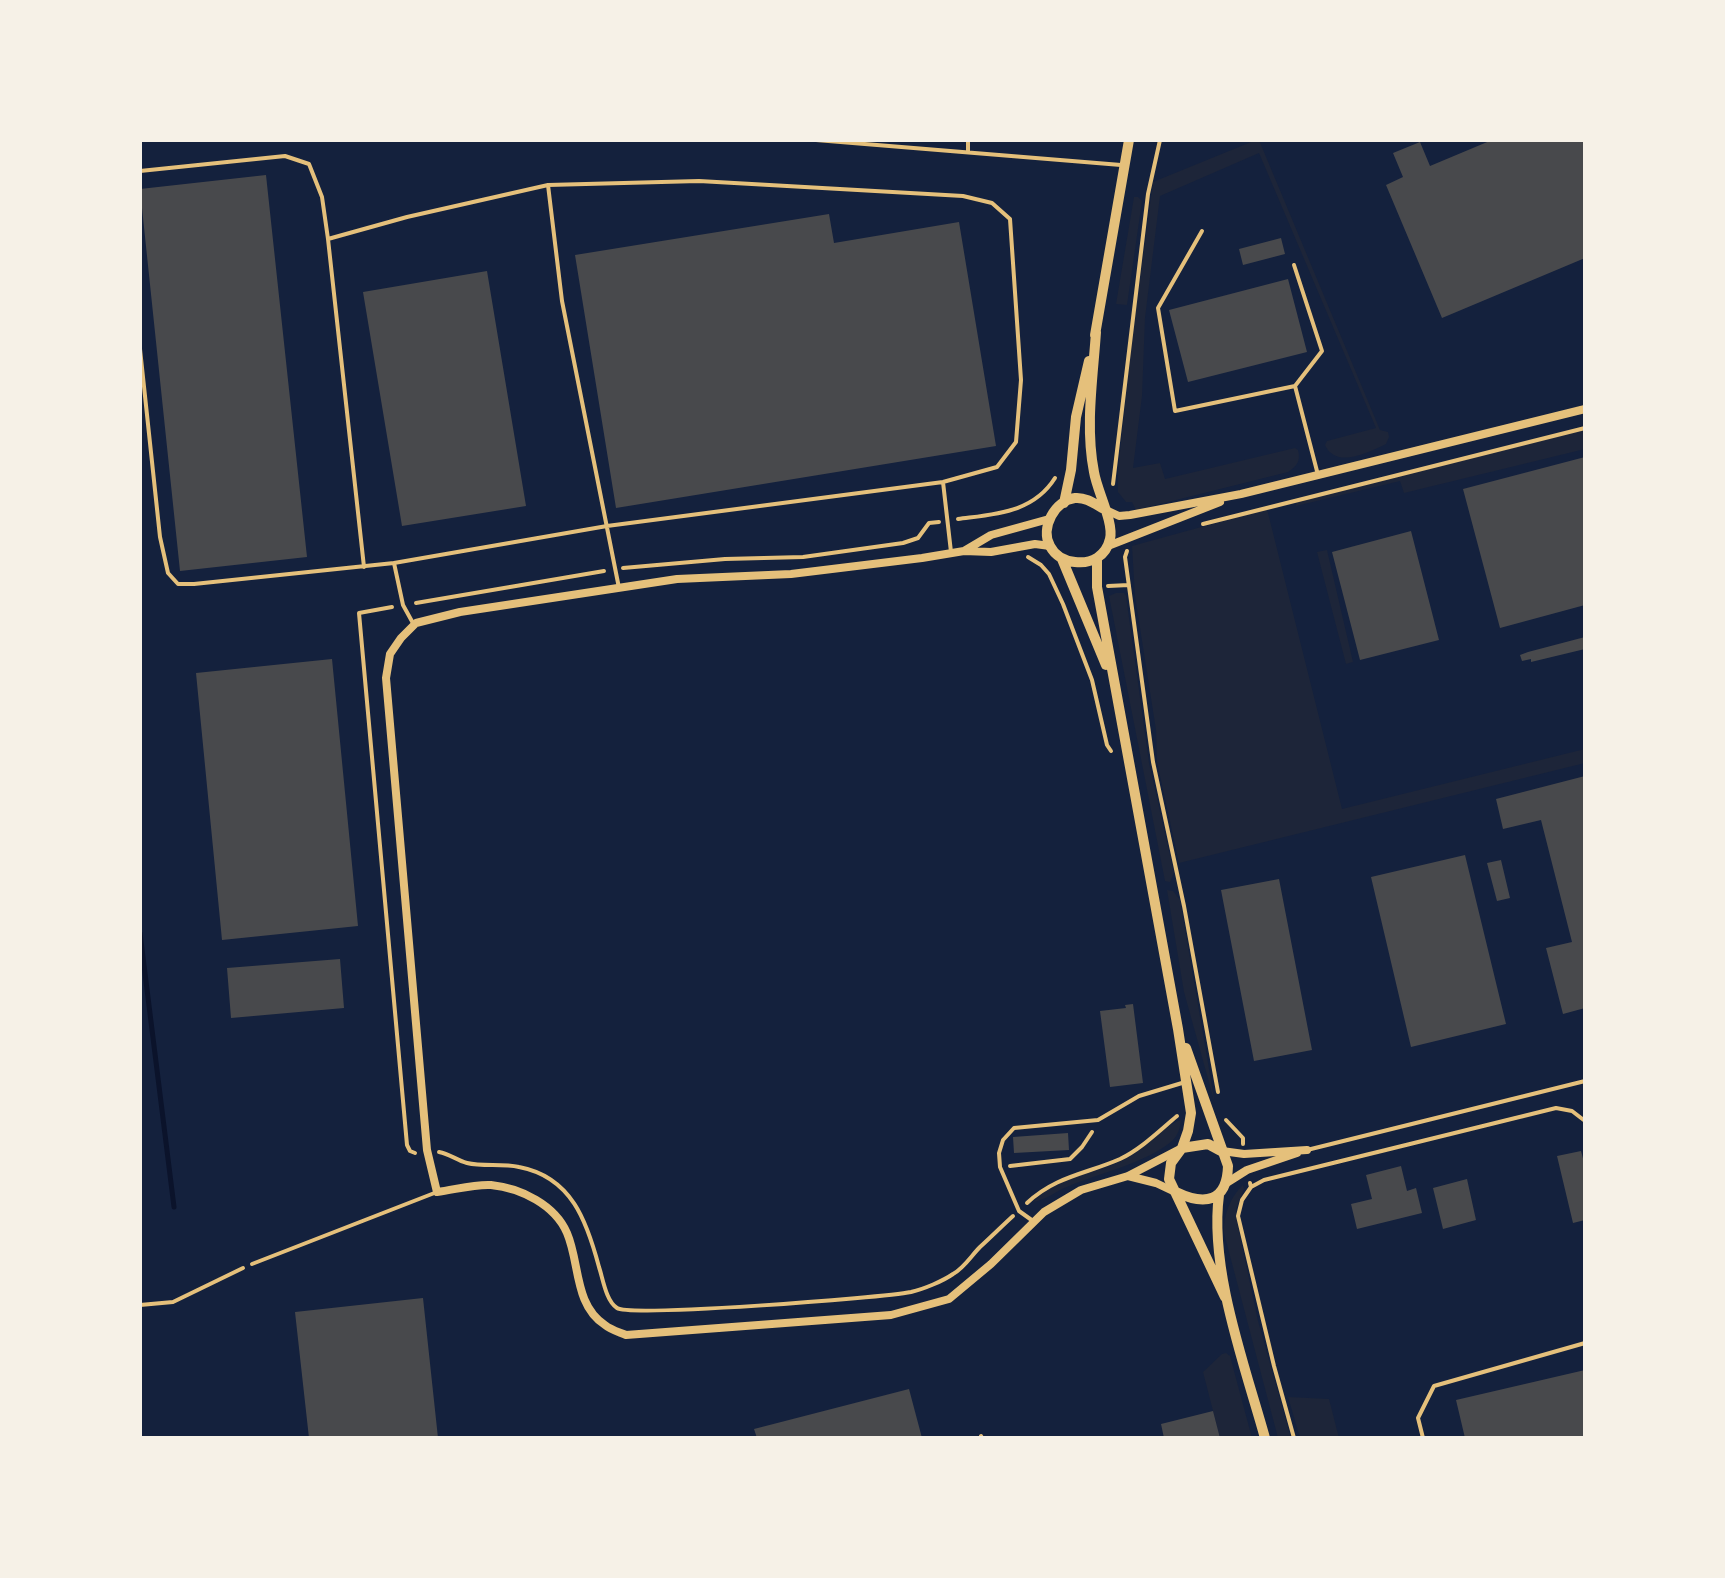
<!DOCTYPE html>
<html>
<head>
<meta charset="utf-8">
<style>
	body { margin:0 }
	#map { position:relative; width:1725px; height:1578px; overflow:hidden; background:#14213d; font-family:"Asap Condensed",sans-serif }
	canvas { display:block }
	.frame { position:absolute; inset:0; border:142px solid #f6f1e7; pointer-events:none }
</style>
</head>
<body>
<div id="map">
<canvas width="1725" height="1578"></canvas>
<div class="frame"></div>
</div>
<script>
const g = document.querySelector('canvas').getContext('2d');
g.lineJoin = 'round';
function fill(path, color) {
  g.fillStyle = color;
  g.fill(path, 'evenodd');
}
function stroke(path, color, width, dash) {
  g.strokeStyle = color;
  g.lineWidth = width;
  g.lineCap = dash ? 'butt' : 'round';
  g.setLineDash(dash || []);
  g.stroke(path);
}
fill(new Path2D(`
	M1256,140H1259L1380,430L1388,432L1389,437L1386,444C1367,453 1336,469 1325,445L1327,441L1376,428L1259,153L1160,196L1145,318L1142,396L1133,468L1160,463L1165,479L1295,448L1298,450C1301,461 1297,466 1288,472L1136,510L1132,502H1126L1118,492V470L1133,331L1153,182Z
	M1134,197H1138L1142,201L1127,305L1116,304Z
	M1585,430V449L1404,493L1400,481L1296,506L1297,501Z
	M1267,509L1342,809L1585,749V763L1179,863L1157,762L1156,730L1135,596L1132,546Z
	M1327,550L1353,662L1346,664L1317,552Z
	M1116,593H1124L1126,596L1149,763L1174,873L1170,882L1165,881L1109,596Z
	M1167,890L1173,891L1180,900L1215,1104L1184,992Z
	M1181,1120C1180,1129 1178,1135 1172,1141C1146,1163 1100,1173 1069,1186C1056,1191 1046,1200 1033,1202C1056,1176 1099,1174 1129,1157C1147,1147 1162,1126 1181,1120Z
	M1243,1185L1244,1189L1236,1209L1237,1222L1258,1321L1291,1438H1278L1224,1233C1223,1216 1230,1197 1243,1185Z
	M1226,1353L1230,1356L1252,1438H1220L1203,1372L1222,1354Z
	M1288,1397L1329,1399L1339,1438H1300Z`), '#1d2539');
stroke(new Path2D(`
	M140,933L174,1207`), '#0b132b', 5);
fill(new Path2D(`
	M1492,140H1585V258L1442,318L1386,185L1403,177L1393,153L1420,142L1430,166Z
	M266,175L307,557L180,571L140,189Z
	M829,214L834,243L959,222L996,446L616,508L575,255Z
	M1281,238L1285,254L1243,265L1239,249Z
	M487,271L526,506L402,526L363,292Z
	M1288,279L1307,352L1188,382L1169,310Z
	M1585,457V605L1500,628L1463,489Z
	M1411,531L1439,640L1360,660L1332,552Z
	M1585,637V649L1531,662V659L1522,661L1520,655L1528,652Z
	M332,659L358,926L222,940L196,673Z
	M1585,776V1008L1563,1014L1546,948L1572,942L1541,820L1503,829L1496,799Z
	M1465,855L1506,1024L1411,1047L1371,877Z
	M1501,860L1510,898L1497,901L1487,863Z
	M1279,879L1312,1050L1254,1061L1221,890Z
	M340,959L344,1008L231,1018L227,968Z
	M1133,1004L1143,1083L1110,1087L1100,1011L1126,1008L1125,1005Z
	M1068,1133L1069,1150L1014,1153L1013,1137Z
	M1581,1151L1585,1166V1220L1573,1223L1557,1156Z
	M1401,1166L1407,1191L1416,1188L1422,1213L1357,1229L1351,1204L1372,1199L1366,1175Z
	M1467,1179L1476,1220L1443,1229L1433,1188Z
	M423,1298L438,1438H309L295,1312Z
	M1585,1370V1438H1465L1456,1400Z
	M909,1389L922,1438H757L754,1429Z
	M1213,1411L1220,1438H1164L1161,1424Z`), '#48494c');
stroke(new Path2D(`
	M1113,484L1148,194L1160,140
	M958,519C995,514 1033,513 1055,478
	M1203,524L1585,428
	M1127,551L1125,557L1153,762L1184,906L1218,1092
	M1028,557L1041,565L1049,574L1063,604L1092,680L1107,745L1111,751
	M623,568L725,559L803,557L903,543L918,538L929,523L939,522
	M1108,586L1129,585
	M416,603L604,571
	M392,607L359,613L407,1145L410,1151L415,1153
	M1226,1120L1243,1138V1144
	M439,1152C450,1154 456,1160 467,1163C483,1167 502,1163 519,1167C572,1177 587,1222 599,1267C603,1279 606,1301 617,1308C631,1317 882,1298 911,1292C924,1289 943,1281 953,1274C964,1268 971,1256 980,1247C991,1237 1002,1226 1013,1216
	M1010,1166L1070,1159L1082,1147L1092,1132
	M1250,1183L1251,1187L1242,1200L1238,1216L1274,1366L1294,1438
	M1251,1187L1264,1180L1556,1108L1572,1111L1585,1121
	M1027,1203C1056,1176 1086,1174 1120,1159C1141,1149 1159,1131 1177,1116
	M140,1305L173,1302L243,1268`), '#e5c07b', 4);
stroke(new Path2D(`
	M816,140L1121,165
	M968,152V140
	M140,171L285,156L309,164L322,197L328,239L364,567
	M548,185L562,301L619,588
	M1202,231L1158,308L1175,411L1295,386L1318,475
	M1294,265L1322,351L1295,386
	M140,349L160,537L168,573L178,584H194L394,563L607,526L943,482L997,467L1016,442L1021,380L1010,219L992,203L963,196L699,181L548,185L407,217L328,239
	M943,482L951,552
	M394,563L403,605L414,625
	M1307,1150L1585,1081
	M1033,1221L1019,1211L1000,1167L999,1153L1003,1140L1014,1128L1098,1120L1139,1096L1182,1083
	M252,1264L437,1192
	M981,1436L982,1438
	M1423,1438L1418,1418L1434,1386L1585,1343`), '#e5c07b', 4);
stroke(new Path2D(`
	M1104,509L1119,516L1130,515L1241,494L1585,409
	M1050,546L1035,544L991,552L964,551L922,558L791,574L677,579L460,612L416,623L401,638L390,654L386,678L427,1150L437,1192C454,1190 474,1184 491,1185C521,1188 555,1205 567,1233C580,1263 574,1305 605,1325C611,1330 619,1332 626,1335L891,1315L949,1299L991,1264L1044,1212L1081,1190L1128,1176L1178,1150
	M1108,546L1220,502
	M964,551L991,535L1049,519
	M1222,1151L1244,1154L1307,1150
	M1128,1176L1156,1183L1175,1192
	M1228,1182L1247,1170L1297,1153`), '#e5c07b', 8);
stroke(new Path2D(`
	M1096,332C1093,377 1085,427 1094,472C1097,491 1114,522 1110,539C1106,556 1092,564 1075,562C1065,561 1055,556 1050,546C1040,528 1055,500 1075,498C1086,497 1095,504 1104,509
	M1095,335L1129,140
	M1064,503L1071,470L1076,417L1089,361
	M1062,559L1106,665
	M1097,559V587L1178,1029L1191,1113L1188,1131L1182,1148L1171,1163L1169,1179L1225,1297
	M1182,1148L1208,1144L1221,1151
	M1176,1192C1205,1206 1227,1202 1228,1166L1186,1048
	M1219,1195C1209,1269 1245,1366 1265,1438`), '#e5c07b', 10);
</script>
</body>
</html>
